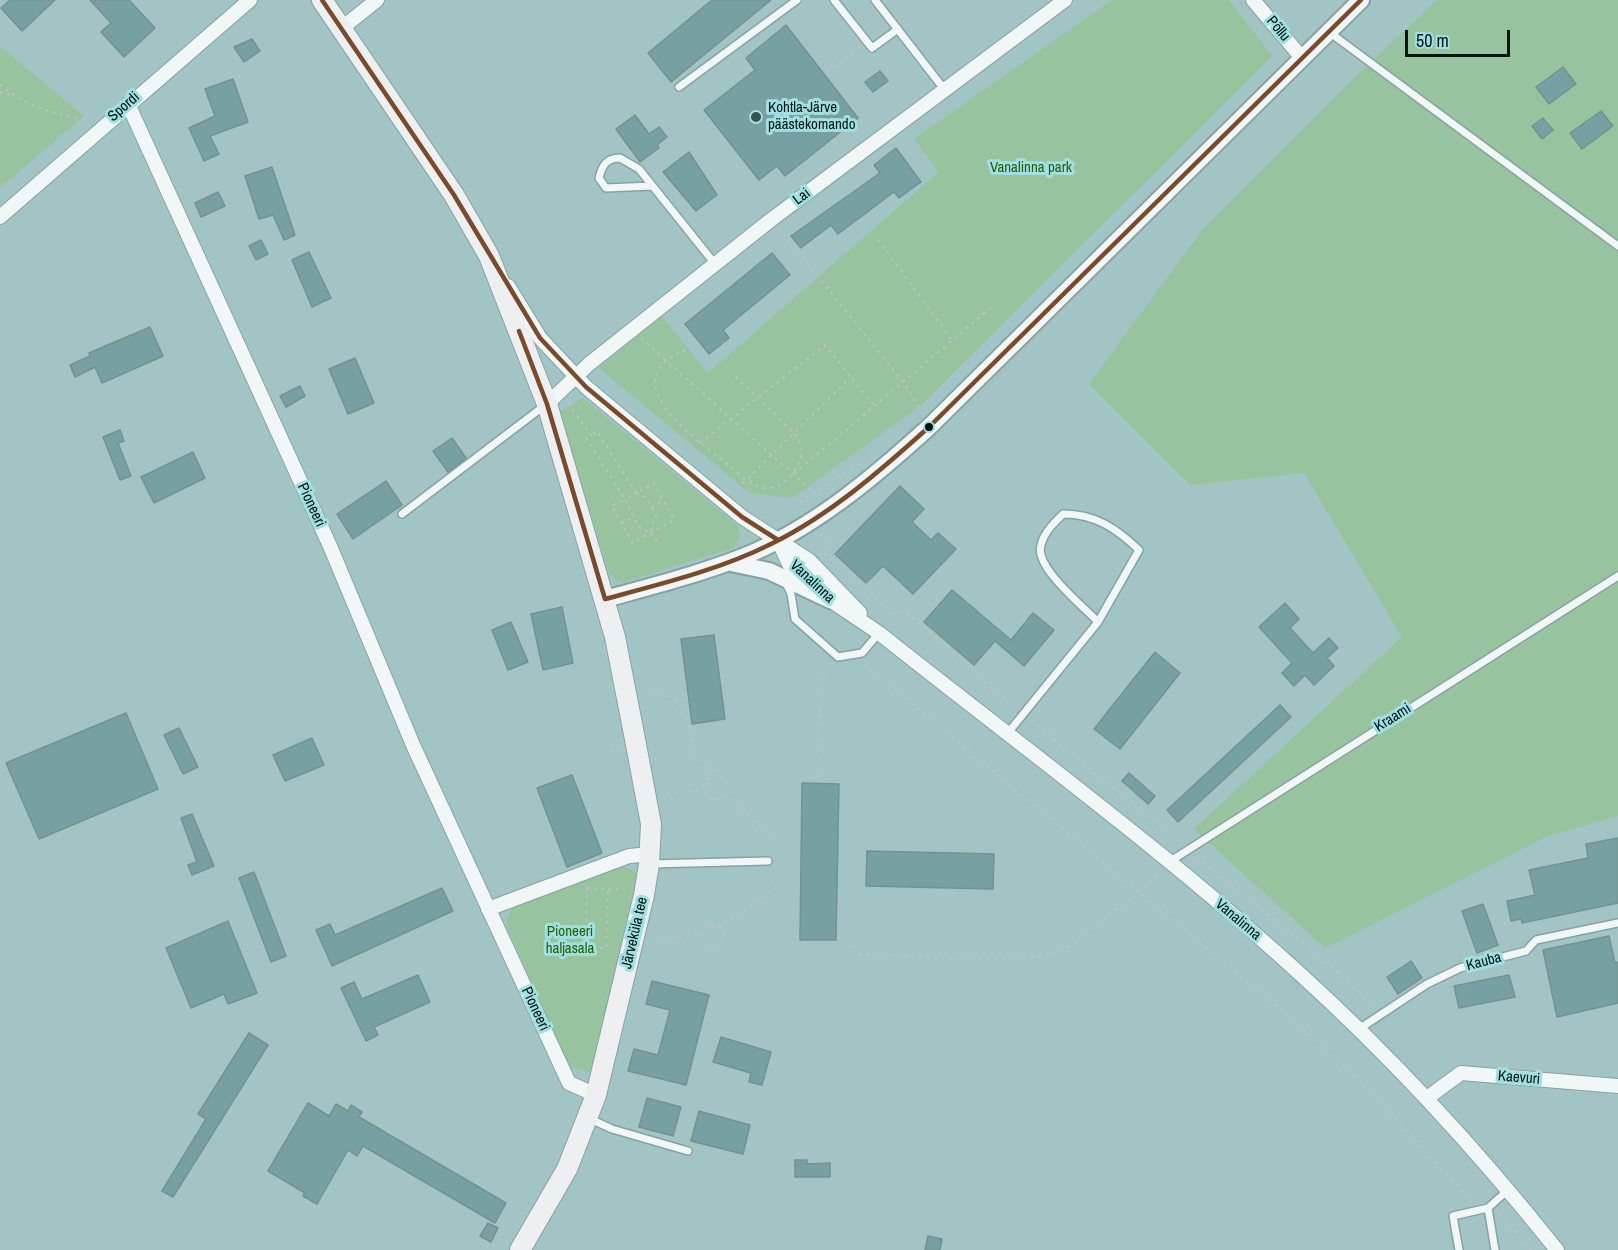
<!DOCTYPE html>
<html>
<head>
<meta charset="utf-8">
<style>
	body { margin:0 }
	#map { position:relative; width:1618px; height:1250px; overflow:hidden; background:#a2c4c5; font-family:"Archivo Narrow",sans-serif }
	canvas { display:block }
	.scale { position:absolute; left:1405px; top:30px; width:105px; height:27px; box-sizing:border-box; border:3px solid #001415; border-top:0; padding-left:8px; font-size:18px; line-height:21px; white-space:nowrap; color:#001415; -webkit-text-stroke:4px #a1dfe1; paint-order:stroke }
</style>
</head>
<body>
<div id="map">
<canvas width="1618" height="1250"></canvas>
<div class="scale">50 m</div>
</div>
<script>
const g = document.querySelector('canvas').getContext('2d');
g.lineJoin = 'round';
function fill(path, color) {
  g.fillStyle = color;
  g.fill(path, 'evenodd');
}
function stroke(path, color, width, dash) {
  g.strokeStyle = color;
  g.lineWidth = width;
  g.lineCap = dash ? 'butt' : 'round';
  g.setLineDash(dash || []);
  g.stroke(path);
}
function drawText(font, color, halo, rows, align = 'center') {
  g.font = font + ' "Archivo Narrow",sans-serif';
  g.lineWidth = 6;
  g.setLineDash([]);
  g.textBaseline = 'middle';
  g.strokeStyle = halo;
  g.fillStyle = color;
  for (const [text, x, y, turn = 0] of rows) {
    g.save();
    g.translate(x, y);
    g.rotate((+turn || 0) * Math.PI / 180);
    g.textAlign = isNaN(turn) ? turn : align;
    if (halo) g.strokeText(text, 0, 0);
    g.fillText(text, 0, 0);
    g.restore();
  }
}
fill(new Path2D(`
	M1112,0H1229L1272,56L919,407L792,498L750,493L599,368L661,315L708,373L939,172L914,139Z
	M1437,0H1618V816L1546,837L1325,948L1194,829L1402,637L1304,473L1190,485L1089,384L1203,229L1349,83Z
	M0,46L84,116L0,188Z
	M583,398L737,525L740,534L734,548L623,582L616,581L609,572L559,412Z
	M622,865L639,875L591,1073L568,1066L506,924L512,907Z`), '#98c39f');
const building = new Path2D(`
	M10,0H55L22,31L1,8Z
	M90,0H129L155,28L124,57L101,32L111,23Z
	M712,0H771L671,82L648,53Z
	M786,25L858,118L785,176L777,166L759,180L704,110L755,70L746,58Z
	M252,39L260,51L244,62L234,47Z
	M1563,67L1576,84L1549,104L1536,87Z
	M880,71L888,81L873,92L865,82Z
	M233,79L248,122L210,136L219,154L204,161L189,128L215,116L205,89Z
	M1601,111L1613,126L1582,149L1570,133Z
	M635,115L649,134L659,127L667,137L657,145L659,148L640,162L616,129Z
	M1543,118L1553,130L1542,139L1532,126Z
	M896,148L921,182L899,198L894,192L838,234L831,225L801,248L791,236L880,173L874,165Z
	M689,152L717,195L696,211L663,172Z
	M272,167L295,235L284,240L273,215L259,219L245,176Z
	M218,192L225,206L201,217L195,203Z
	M261,240L268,254L256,260L249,246Z
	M309,252L331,298L312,307L292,260Z
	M772,253L790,275L723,330L729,338L709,354L685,324Z
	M150,327L163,356L102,383L95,367L75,377L70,365L90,356L89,353Z
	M355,358L374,403L348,414L329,369Z
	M300,386L305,396L286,407L280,396Z
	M120,430L124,441L118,443L131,476L120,480L103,437Z
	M452,438L466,458L448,472L433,451Z
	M193,452L205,478L154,503L141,477Z
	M386,481L402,505L353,539L337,514Z
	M900,486L924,509L912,522L931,540L938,533L956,549L913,594L883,566L866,583L835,554Z
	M952,590L1011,640L1033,613L1054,630L1024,666L995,641L974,665L924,622Z
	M1285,603L1299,619L1290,628L1313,653L1329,638L1338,648L1327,658L1334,666L1314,685L1305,675L1294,686L1282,673L1292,663L1259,627Z
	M562,607L573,663L543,670L531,614Z
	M511,622L528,662L508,670L492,630Z
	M714,635L725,719L692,724L681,639Z
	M1155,652L1180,673L1120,749L1094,729Z
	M1280,705L1291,717L1178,822L1167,810Z
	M126,713L158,789L39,839L6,763Z
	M179,728L198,767L183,774L164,735Z
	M312,738L324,765L285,781L273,755Z
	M1129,773L1155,796L1148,804L1122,781Z
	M572,775L602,853L567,867L537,788Z
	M802,783L839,784L836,940H800Z
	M192,814L214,866L192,875L188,865L197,862L181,818Z
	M1618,838V903L1522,923L1521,919L1511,921L1507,901L1535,895L1529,870L1588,858L1586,844Z
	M867,851L994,854L993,889L866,886Z
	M254,872L286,956L271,962L239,878Z
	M442,888L453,911L332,966L316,930L330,924L335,935Z
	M1483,904L1498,945L1477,953L1462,911Z
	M228,921L257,993L228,1004L224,994L191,1008L166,948Z
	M1609,936L1615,963L1618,962V1003L1557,1017L1543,950Z
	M1411,961L1422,978L1398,994L1387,977Z
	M418,975L430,1002L374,1027L378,1035L366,1041L341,988L354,982L362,999Z
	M1509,975L1515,997L1459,1008L1454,986Z
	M652,981L709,995L686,1085L628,1071L634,1049L658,1055L670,1010L646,1004Z
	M249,1033L268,1045L173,1197L162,1191L206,1119L198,1114Z
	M721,1037L771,1052L762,1085L749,1082L751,1073L713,1062Z
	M647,1098L681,1107L673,1136L639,1127Z
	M308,1103L329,1116L336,1104L348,1111L351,1105L362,1112L359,1117L506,1203L495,1223L363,1146L357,1156L348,1150L317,1204L303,1196L305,1193L268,1171Z
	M699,1111L750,1125L743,1154L691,1141Z
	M795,1160H807V1164L830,1163V1177H795Z
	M488,1223L498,1228L491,1242L480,1236Z
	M928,1236L942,1239L940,1250H925Z`);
fill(building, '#77a0a2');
stroke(building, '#769192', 1.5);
const service = new Path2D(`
	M834,0L872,48L898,29
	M875,0L944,89
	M1329,32L1618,246
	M679,87L797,0
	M652,186L606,188L599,178C602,166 606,158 620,158L639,169L715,264
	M402,514L544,406
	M786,583L791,594L795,619L838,657L862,653L879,633
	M1007,734L1098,622C1083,606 1034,567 1041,545C1044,532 1054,523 1063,514C1095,514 1116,528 1139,550L1098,622
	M1169,862L1618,576
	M650,864L768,861
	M1359,1029L1427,984L1460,968L1526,951L1536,940L1618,923
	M588,1118L612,1129L688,1151
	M1488,1208L1495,1250
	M1459,1250L1453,1216L1488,1208L1509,1189`);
const minor = new Path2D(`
	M1253,0L1302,58
	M342,28L377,0
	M128,104L330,546L413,745L569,1083L596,1095
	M0,217L250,0
	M508,286L540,338L586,387L742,517L810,561L860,613
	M547,404L589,364L772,219L1065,0
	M778,540L789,564L830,600L879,633C1020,745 1166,852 1299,973C1393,1058 1478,1151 1557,1250
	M488,909L629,856L650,854
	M1427,1098L1461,1073L1618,1086`);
const tertiary = new Path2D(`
	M731,563L769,571L830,600
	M605,599C652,586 700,574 745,556C814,528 875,476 929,427L1361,0`);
const secondary = new Path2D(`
	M322,0L454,195L489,256L547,404L615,637L634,734L651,824L649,864L644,895L596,1095L567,1169L520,1250`);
stroke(service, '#87a2a3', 10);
stroke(minor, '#87a2a3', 16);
stroke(tertiary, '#87a2a3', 20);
stroke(secondary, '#87a2a3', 22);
stroke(new Path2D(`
	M827,72L860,47
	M0,84C21,106 61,115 90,121
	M0,92L10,95
	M779,228L904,383L923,413
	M878,240L953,341
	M641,338L813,492
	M686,350C613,377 688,433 718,457C731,466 745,482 760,487C775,492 791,479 797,467C804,453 803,446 794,433L732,373
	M568,403L591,435L586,438L625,499L612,506L632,543L674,520L654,483L636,493L597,431L591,435
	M700,443L825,345L875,407
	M794,474L994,305
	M737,489L850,378
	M636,493L646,498L656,515L650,533L638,526L625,499Z
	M800,502L872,455
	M652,507L662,501
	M621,523L633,517
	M650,533L661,545
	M821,534L827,545L823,555
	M824,554L839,563L892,613L906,612L980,674L988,686L1014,707
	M865,665L1297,1023L1362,1083L1472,1201
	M647,687L678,700L690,729L695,755L714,775
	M1031,720L1179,842
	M610,751L621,749
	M704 787a12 12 0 1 1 24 0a12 12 0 1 1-24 0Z
	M817,778L816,760L824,672
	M666,793L704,790
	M725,794L775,840
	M1197,857L1324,960L1374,1006
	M586,888L625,890
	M587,888L585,948H606L608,889
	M702 936a11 11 0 1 1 22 0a11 11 0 1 1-22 0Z
	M718,926L754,904L778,885
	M657,940L702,933
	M846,947L857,954C915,953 1011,969 1063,950L1140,892L1160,872
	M1500,1213L1531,1250`), '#bac3c3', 2, [3, 4.5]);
stroke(service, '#f1f6f6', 7);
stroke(minor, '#f1f6f6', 14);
stroke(tertiary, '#f1f6f6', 16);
stroke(secondary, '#edeff0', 20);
stroke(new Path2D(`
	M322,0L454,195L540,338L586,387L742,517L778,540
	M519,331L547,404L605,599
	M605,599C661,584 719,570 771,544C830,515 880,471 929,427L1361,0`), '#7a4b2a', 4.5);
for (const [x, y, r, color] of [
	[756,117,6,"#395253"],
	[929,427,5,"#001415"]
]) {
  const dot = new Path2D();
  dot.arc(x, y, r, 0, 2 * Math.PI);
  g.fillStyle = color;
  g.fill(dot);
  stroke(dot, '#a1dfe1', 2);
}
drawText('15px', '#001415', '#a1dfe1', [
	["Põllu",1278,29,50],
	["Spordi",124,107,-41],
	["Lai",802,197,-37],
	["Pioneeri",311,505,65],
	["Vanalinna",812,582,43],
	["Kraami",1393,718,-32],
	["Vanalinna",1238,920,40],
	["Järveküla tee",635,933,-77],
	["Kauba",1484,962,-15],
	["Pioneeri",535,1009,65],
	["Kaevuri",1519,1078,5]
]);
drawText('15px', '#001415', '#a1dfe1', [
	["Kohtla-Järve",768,108],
	["päästekomando",768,125]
], 'left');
drawText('15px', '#216300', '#a1dfe1', [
	["Vanalinna park",1031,168],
	["Pioneeri",570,932],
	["haljasala",570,949]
]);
</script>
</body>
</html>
